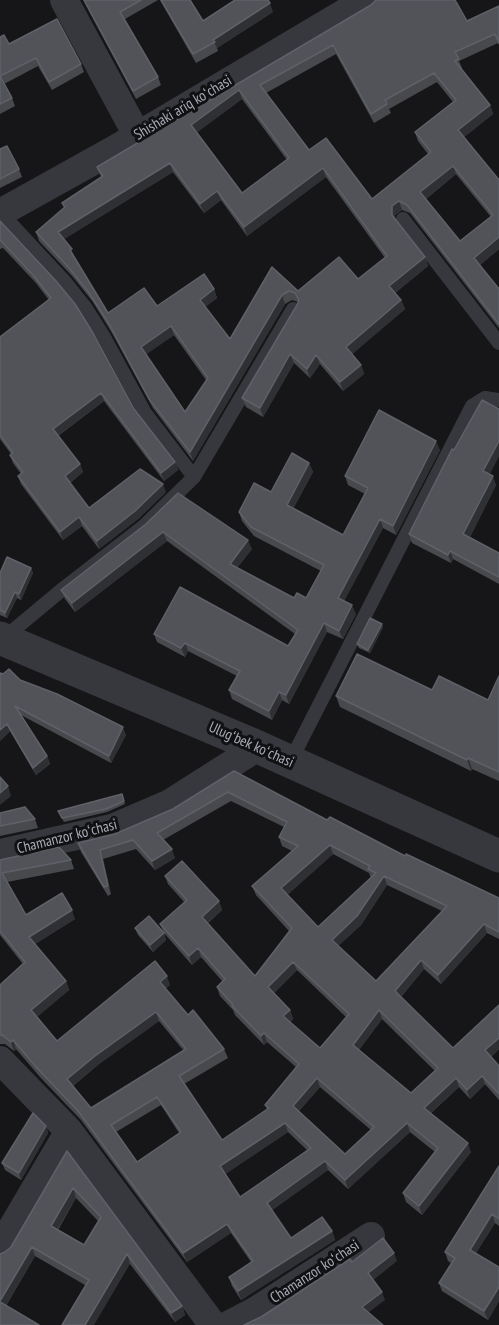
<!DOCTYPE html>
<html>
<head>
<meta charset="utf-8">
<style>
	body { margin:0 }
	canvas { display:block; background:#161618 }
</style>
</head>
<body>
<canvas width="499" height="1325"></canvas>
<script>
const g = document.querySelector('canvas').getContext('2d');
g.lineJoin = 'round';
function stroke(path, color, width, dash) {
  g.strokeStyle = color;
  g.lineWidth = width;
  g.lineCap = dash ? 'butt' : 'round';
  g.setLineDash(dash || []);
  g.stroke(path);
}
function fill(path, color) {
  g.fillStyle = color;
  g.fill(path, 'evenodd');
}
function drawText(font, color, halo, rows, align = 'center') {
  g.font = font + ' "PT Sans Narrow",sans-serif';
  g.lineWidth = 6;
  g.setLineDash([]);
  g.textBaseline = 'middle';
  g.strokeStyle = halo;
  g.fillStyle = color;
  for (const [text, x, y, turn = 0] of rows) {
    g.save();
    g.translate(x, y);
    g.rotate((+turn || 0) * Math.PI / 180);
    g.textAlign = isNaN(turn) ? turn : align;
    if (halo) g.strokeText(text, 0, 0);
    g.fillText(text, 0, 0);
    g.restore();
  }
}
stroke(new Path2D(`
	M1,213L66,283L85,307L104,337L145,413L194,477
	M403,219L499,343
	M4,638L64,588L144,526L194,477L293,309
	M290,762L472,406L485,398L499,400`), '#37383d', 14);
stroke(new Path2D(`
	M64,0L137,135
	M0,213L115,149L366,0
	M0,853L112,828L170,803L258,747
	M0,1060L69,1131L213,1325
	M0,1248L69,1131
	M228,1325L255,1311L371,1236`), '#37383d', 28);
stroke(new Path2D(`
	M0,638L258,747L499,856`), '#37383d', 33);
fill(new Path2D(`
	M83,0H158L125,19L158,77L161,85L136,99Z
	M160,0H190L203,21L273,12L217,48L218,51L196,63Z
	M371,5L467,21L499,6V45L498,43L459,61L462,68L461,69L490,105L493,114L464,137L499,180V249L480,265L499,289V328L410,213L402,210L395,215V219L425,257L428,266L395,293L401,300L405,309L352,354L361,365L364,374L343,391L320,364L310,378L294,363L263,417L246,407L242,398L297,305L298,302L292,300L285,304L193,461L153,408L112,333L93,302L73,277L39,241L36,232L64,208L62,203L101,177L97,167ZM336,54L374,123L391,113L389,109L437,82L453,102L415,132L418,141L428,154L372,199L309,150L266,93ZM242,99L287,160L242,193L197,132ZM173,172L204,213L221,200L247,236L326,177L385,258L358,279L298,291L272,267L230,339L205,307L217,298L214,289L157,306L108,313L64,239ZM456,174L491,217L460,241L426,199ZM174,335L206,380L185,412L146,354Z
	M0,37L9,44L81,64L84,72L52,90L38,66L4,84L12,98L15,106L0,114Z
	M0,149L19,169L22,177L0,188Z
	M0,221L134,409L175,462L178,470L164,481L104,401L58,436L80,464L83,472L70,483L89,508L166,492L138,519L99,549L82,526L63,540L21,484L18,476L21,474L13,463L10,455L11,454L0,439V337L49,300L36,283L3,248L0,249Z
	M499,409V456L489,474L496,485L470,537L499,553V584L453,559L451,563L412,543L409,534L454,450Z
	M440,450L396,535L383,528L344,601L356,614L343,639L327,632L289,704L282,700L272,720L232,699L229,690L237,676L188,651L185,657L157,642L154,634L288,646L295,634L167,541L75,612L65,599L61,590L146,524L252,549L237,568L294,598H306L321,571L254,536L242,521L239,512L271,492L309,463L313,472L293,509L343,535L365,494L348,485L345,476Z
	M31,568L33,573L21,600L17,598L7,618L0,615V573Z
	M383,627L370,653L359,648L357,644Z
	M499,676V781L472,769L471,771L340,707L336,696L432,690L488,700Z
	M20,680L126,735L111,763L21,715L47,756L50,764L36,775L10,731L0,741Z
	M234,771L327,820L499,898V939L487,933L441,984L424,969L401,997L453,1048L499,1005V1049L491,1057L499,1066V1100L485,1084L470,1099L459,1087L431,1113L471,1152L422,1215L406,1202L403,1193L435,1152L410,1132L348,1189L328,1170L272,1210L291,1238L332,1231L335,1240L241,1300L232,1286L229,1277L251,1262L231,1233L187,1262L81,1120L40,1077L16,1049L14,1051L5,1044H0V985L23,964L0,935V860H71L74,869L7,882L26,915L75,919L35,944L66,981L69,990L37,1016L57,1041L170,985L165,989L188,1015L224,1049L228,1058L184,1084L222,1140L267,1110L265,1105L296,1067L267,1042L264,1045L235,1015L233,1010L220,996L217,987L223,982L201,957L192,965L164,933L166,940L153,952L138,935L135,928L164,933L160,924L185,903L168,884L165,876L219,901L222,910L208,923L255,976L289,931L256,895L252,886L292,851L282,846L279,837L284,827L231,801L163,840L175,858L155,870L136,849L103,859L111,894L108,896L81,852L78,843L115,834L173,809ZM333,854L369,873L371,878L318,927L287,895ZM387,885L442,911L376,981L338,946L361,925ZM297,970L346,1017L320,1048L290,1022L293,1019L290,1010L274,993ZM382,1019L435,1071L411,1093L359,1050ZM159,1021L184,1051L91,1108L73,1086L99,1064ZM320,1087L371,1130L345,1154L299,1111ZM161,1105L179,1133L137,1162L116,1132ZM288,1132L307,1150L240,1197L225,1174Z
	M122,794L125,804L107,812L64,822L58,811Z
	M0,813L35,819L38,828L0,836Z
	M46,1126L48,1133L21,1180L5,1170L2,1163Z
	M67,1151L182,1306L185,1315L175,1322L130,1264L85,1285L35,1256L6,1306L0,1325L5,1252L11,1247ZM76,1198L98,1221L84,1245L58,1230Z
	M499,1166V1226L495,1223L476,1253L499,1267V1301L488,1320L442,1291L439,1283L451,1263L448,1261L445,1252Z`), '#47494d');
fill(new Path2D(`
	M270,3L273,12L217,48L213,40Z
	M239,90L242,99L195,134L191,125Z
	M490,105L493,114L462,139L458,130Z
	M170,163L173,172L61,241L58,232Z
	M453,166L456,174L423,201L420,192Z
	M323,168L326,177L247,236L244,227Z
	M217,191L221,200L204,213L200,204Z
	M399,201L402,210L395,215L396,224L392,215V206Z
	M499,237V249L477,267L474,258Z
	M425,257L428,266L392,295L389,286Z
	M214,289L217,298L203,309L200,300Z
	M282,295L285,304L193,461L190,452Z
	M401,300L405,309L350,356L346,347Z
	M171,326L174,335L144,356L141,347Z
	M290,354L294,363L263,417L260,408Z
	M316,355L320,364L310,378L307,369Z
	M361,365L364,374L343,391L340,382Z
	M101,393L104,401L56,437L53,429Z
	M436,441L440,450L396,535L393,526Z
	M499,441V456L487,480L483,471Z
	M175,462L178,470L164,481L161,473Z
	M309,463L313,472L290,514L287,505Z
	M80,464L83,472L68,484L65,476Z
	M493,476L496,485L467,543L463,534Z
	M163,484L166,492L138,519L99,549L97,541Z
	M79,517L82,526L63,540L60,532Z
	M380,519L383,528L341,607L338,598Z
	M163,532L167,541L75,612L72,603Z
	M248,540L252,549L233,573L230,564Z
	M450,551L453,559L451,563L448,555Z
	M31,568L33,573L21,600L19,594Z
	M15,592L17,598L7,618L5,613Z
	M352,605L356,614L343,639L339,631Z
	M324,623L327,632L289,704L286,695Z
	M382,624L383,627L370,653L368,650Z
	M185,643L188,651L185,657L181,648Z
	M279,692L282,700L272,720L269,711Z
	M7,724L10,731L0,741V730Z
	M123,727L126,735L111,763L109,756Z
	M47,756L50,764L36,775L33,768Z
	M468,758L472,769L471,771L467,760Z
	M8,786L11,796L0,805V793Z
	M330,845L333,854L285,897L281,888Z
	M172,849L175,858L155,870L152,861Z
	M100,850L103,859L111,894L108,886Z
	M384,876L387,885L361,925L335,949L332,940Z
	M219,901L222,910L205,925L202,917Z
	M72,910L75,919L32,946L29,937Z
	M484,924L487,933L441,984L438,975Z
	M164,933L166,940L153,952L150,945Z
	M198,948L201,957L192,965L189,956Z
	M421,960L424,969L398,1000L395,991Z
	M293,962L297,970L272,995L268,987Z
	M167,976L170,985L163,991L160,982Z
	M66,981L69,990L35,1019L31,1010Z
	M290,1010L293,1019L286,1025L283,1016Z
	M379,1010L382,1019L356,1054L353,1045Z
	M156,1012L159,1021L99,1064L70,1088L67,1079L95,1056Z
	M264,1033L267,1042L264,1045L261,1036Z
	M499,1038V1049L488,1059L485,1050Z
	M13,1040L16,1049L14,1051L11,1042Z
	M482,1076L485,1084L470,1099L467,1090Z
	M317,1078L320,1087L296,1114L293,1106Z
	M456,1078L459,1087L427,1116L424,1108Z
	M285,1123L288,1132L224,1175L220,1166Z
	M407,1123L410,1132L348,1189L345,1180Z
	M46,1126L48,1133L21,1180L19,1173Z
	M468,1143L471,1152L422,1215L419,1206Z
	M325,1161L328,1170L270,1212L267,1203Z
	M73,1188L76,1198L54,1235L51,1226Z
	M492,1214L495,1223L473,1258L470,1250Z
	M227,1224L231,1233L187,1262L183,1253Z
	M332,1231L335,1240L241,1300L238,1291Z
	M32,1247L35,1256L3,1311L0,1301Z
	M394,1253L397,1261L371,1282L368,1273Z
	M127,1254L130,1264L94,1325H85Z
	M499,1287V1301L488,1320L484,1311Z
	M382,1292L385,1300L365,1315L362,1307Z
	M182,1306L185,1315L175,1322L171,1313Z`), '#2f3033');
const building = new Path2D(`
	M84,0H141L120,12L158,77L133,91Z
	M161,0H190L203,21L235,0H268L270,3L213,40L215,42L193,54Z
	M376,0H455L467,21L499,6V43L495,34L455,52L459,59L455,61L490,105L458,130L499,180V237L474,258L499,289V324L407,205L399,201L392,206V215L425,257L389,286L401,300L346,347L361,365L340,382L316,355L307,369L290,354L260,408L242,398L297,305L299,300L295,293L289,291L282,295L190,452L149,399L109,324L89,293L69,268L36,232L65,207L62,203L103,176L97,167L371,5ZM333,45L371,114L387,104L385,100L434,73L456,100L415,132L431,152L372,199L326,138L309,150L260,85ZM239,90L289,158L242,193L191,125ZM170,163L200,204L217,191L244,227L323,168L387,256L358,279L339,257L298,291L272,267L230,339L200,300L214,289L204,274L157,306L144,288L108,313L70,250L72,249L58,232ZM453,166L493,215L460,241L420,192ZM171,326L208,378L185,412L141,347Z
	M57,19L81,64L49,82L36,58L0,76L12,98L0,104V37L4,35L9,44Z
	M7,146L19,169L0,179V149Z
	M0,221L56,281L75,304L93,333L134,409L175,462L161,473L101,393L53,429L80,464L65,476L89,508L140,469L163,484L135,511L97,541L79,517L60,532L18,476L23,472L10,455L13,453L0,435V337L51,298L33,275L0,240Z
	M482,400L499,409V441L483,471L493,476L463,534L499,553V577L450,551L448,555L409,534L452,449L454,450Z
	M379,410L436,441L393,526L380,519L338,598L352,605L339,631L324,623L286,695L279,692L269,711L229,690L240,671L185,643L181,648L154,634L180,587L288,646L298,630L163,532L72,603L61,590L146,524L178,493L248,540L230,564L294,598L297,593L306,598L324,565L251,527L239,512L254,483L271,492L292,453L309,463L287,505L343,535L368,488L345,476Z
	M7,557L31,568L19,594L15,592L5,613L0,610V573Z
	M370,618L382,624L368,650L357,644Z
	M357,654L432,690L439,676L488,700L499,676V772L468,758L467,760L336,696Z
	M9,669L20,680L57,694L123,727L109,756L15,706L47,756L33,768L7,724L0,730V673L3,674Z
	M234,771L327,820L330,817L405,856L406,854L499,898V932L484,924L438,975L421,960L395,991L453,1048L499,1005V1038L485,1050L499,1066V1094L482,1076L467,1090L456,1078L424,1108L468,1143L419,1206L403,1193L438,1148L407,1123L345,1180L325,1161L267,1203L291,1238L322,1217L332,1231L238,1291L229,1277L253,1261L227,1224L183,1253L78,1111L37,1068L13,1040L11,1042L2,1035H0V985L25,962L0,931V860L59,847L71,860L2,873L26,915L62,893L72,910L29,937L66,981L31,1010L57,1041L155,961L167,976L160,982L188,1015L193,1010L224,1049L179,1076L222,1140L269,1108L265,1105L299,1064L264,1033L261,1036L232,1006L233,1005L217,987L225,979L198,948L189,956L160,924L187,900L165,876L182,861L219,901L202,917L255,976L292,928L252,886L298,846L279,837L287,822L228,792L157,833L172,849L152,861L133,840L100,850L108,886L104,887L78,843L115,834L173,809ZM330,845L370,866L368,869L376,873L318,927L281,888ZM384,876L447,906L376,981L332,940L357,916ZM293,962L349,1014L320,1048L283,1016L290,1010L268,987ZM379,1010L438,1068L411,1093L353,1045ZM156,1012L186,1049L91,1108L67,1079L95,1056ZM317,1078L374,1127L345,1154L293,1106ZM157,1097L181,1132L137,1162L111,1125ZM285,1123L311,1148L240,1197L220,1166Z
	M0,777L8,786L0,793Z
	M122,794L124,801L106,809L62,818L58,811Z
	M25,807L35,819L0,826V813Z
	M149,916L164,933L150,945L135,928Z
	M33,1113L46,1126L19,1173L2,1163Z
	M67,1151L182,1306L171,1313L127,1254L85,1325H62L89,1280L32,1247L0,1301V1254L5,1252L11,1247ZM73,1188L101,1217L84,1245L51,1226Z
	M499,1166V1219L492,1214L470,1250L499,1267V1287L484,1311L439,1283L455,1258L445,1252Z
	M383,1238L394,1253L368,1273L382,1292L362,1307L383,1325H244L261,1317L350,1259L352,1262Z
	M0,1302L39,1325H0Z`);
fill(building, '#525359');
stroke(building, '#5f6168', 1.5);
drawText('15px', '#a8adb8', '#111113', [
	["Shishaki ariq koʻchasi",183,108,-31],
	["Ulugʻbek koʻchasi",251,745,24],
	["Chamanzor koʻchasi",67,837,-14],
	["Chamanzor koʻchasi",315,1272,-33]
]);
</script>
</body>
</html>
